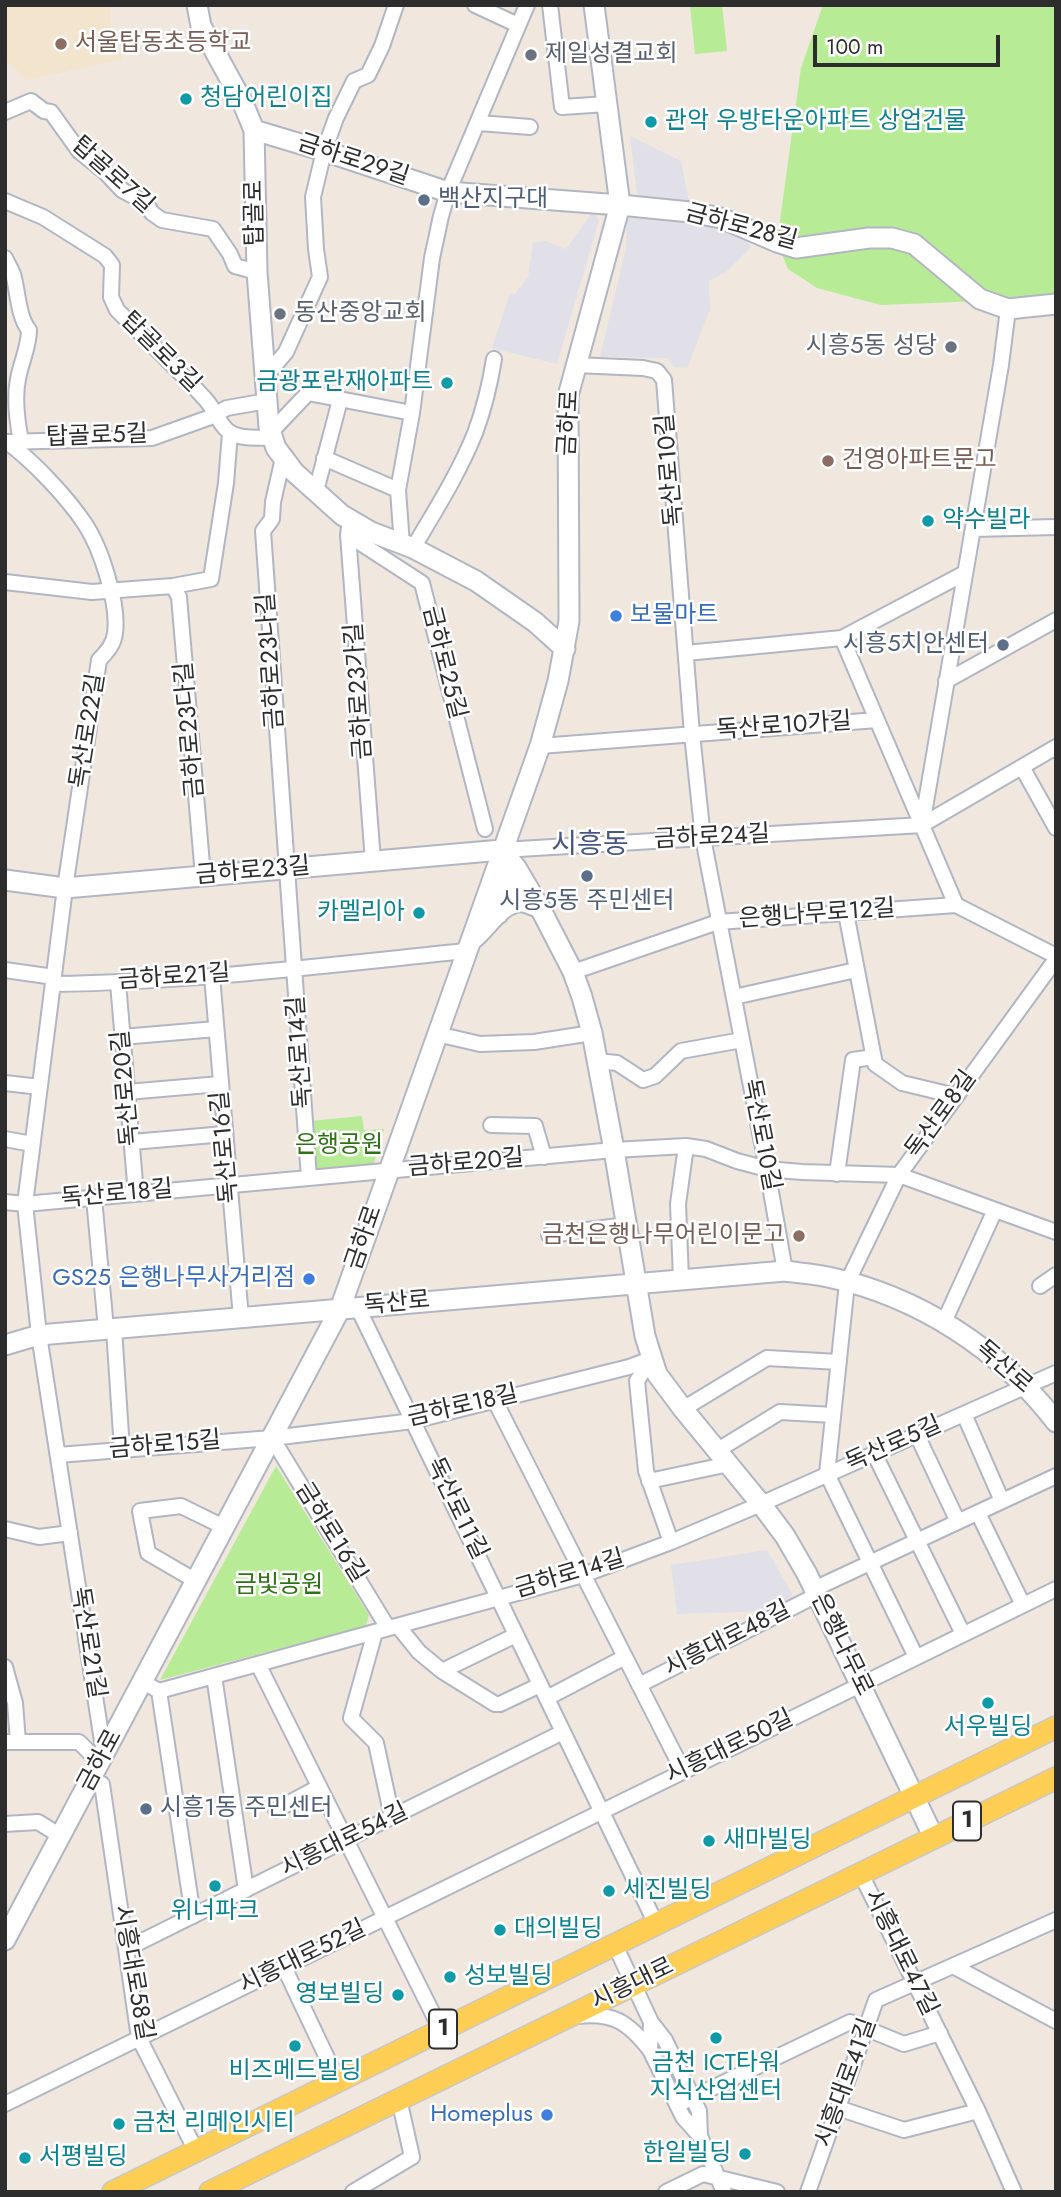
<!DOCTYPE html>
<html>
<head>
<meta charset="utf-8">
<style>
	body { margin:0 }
	#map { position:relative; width:1061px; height:2197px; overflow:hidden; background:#f0e7de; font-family:Jost,sans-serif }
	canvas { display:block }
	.frame { position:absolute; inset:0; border:7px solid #2d2d2d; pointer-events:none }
	.scale { position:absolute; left:813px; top:35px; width:187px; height:32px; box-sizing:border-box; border:4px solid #2d2d2d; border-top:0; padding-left:9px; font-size:21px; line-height:24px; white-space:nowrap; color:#2d2d2d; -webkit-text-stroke:5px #fff; paint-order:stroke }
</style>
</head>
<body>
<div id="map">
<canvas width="1061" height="2197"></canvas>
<div class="frame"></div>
<div class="scale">100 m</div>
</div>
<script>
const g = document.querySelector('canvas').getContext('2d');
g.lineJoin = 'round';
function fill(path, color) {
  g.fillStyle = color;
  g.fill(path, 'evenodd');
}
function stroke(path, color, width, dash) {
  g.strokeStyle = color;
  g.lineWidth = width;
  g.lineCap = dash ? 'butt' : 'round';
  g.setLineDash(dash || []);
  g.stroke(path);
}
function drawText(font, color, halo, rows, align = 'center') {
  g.font = font + ' Jost,"Noto Sans KR",sans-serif';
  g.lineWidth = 5;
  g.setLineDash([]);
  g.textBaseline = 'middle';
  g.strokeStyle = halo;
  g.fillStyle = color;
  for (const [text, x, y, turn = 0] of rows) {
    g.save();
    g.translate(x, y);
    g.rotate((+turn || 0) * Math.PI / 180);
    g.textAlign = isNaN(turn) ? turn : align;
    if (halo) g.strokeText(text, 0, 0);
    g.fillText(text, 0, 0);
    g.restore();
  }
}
fill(new Path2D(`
	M630,136L681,161L690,207L642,199L637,193Z
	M593,211L599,220L557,364L492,348L510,293L515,294L528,277L533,243L545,241L566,249Z
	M627,211L720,225L745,237L751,247L726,272L709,281L710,309L687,368L674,367L668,358L600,357L626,248Z
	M767,1550L792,1594L793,1601L772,1611L677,1614L671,1565Z`), '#e1dfe8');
fill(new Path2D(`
	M5,5H111V30L123,59L27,80L11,64L5,62Z`), '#f2e4cd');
fill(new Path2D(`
	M690,5H722L727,51L695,54Z
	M823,5H1056V298L881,305L817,288L788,269L777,242L801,68Z
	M362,1116L364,1130L384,1129L374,1163L366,1170L318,1173L314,1165L310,1121Z
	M276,1466L369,1615L366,1626L160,1680Z`), '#b8eb96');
const street = new Path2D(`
	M475,5L518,25
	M550,5L562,107L607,104
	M5,112L31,101L44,111L51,112L79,151L105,172L122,190L146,203L152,213L162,220L213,229L230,254L235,266L257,272
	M479,123L530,127
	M5,201L43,217L105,256L112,265L111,297L117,310C147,340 178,369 206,400C215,410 219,424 228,431C239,440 259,437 271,438
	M5,258C8,264 11,269 13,274C18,291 18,317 29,330C29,347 21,362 18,379C14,399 17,421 21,441
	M575,365L643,368L657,371L664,380L692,734L703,838L767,1169L785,1271
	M265,377L286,352L320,277L316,249L313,197L324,151L336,118L354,81L368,75L382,46L396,5
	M270,433L308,393L412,413
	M5,442L152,438L208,418L227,408L267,401
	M7,442C33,461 67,497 85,524C101,548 119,604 115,633C114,644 107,652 99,660L65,888L25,1204L39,1335L104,1754
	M283,458L273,502L272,519L263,531L309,1178
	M324,458L398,490
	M316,491L340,400
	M350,520L348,535L373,861
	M973,529L1056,527
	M348,535L422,583L485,829
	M402,545L398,490L412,413L432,258L441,216L448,192L527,5
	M413,548C435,511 459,473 475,433C484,409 490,384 494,359
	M5,582L92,592L173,586L211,579L226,483L230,433
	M173,586L179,597L203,876
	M842,638L956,905
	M686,653L842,638L965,573
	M946,681L1056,620
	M540,746L877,720
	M1022,767L1056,828
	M922,825L1001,365L1008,309
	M502,850L922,825L1056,747
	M846,913L875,1064L902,1083L956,1096
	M5,970L54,977
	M573,972L718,922L956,905L1056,956
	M212,976L241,1318
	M118,983L136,1194
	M53,984C191,982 329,965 466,951
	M734,997L856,970
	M437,1034L480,1044L534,1042L592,1033
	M122,1037L216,1029
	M597,1061L617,1063L643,1080L655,1076L681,1051L742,1040
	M5,1083L40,1087
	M127,1092L220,1084
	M491,1125L535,1126L544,1157
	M5,1139L32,1144
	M132,1142L225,1134
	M837,1174L853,1060L873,1057
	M94,1198L106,1329
	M5,1202L25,1204L614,1150L686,1146L706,1149L737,1161L767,1169L802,1172L899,1175L1056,1232
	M549,1235L626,1225
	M681,1279L678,1204L686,1146
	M1040,1286L1056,1275
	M358,1308L656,1924
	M944,1322L995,1210
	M114,1329L122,1450
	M651,1359L637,1381L646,1471L671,1542
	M495,1401L683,1771
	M683,1409L767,1358L839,1362
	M964,1414L1002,1501
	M917,1435L958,1522
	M272,1438L388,1628
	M718,1450L780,1412L833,1415
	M874,1453L963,1634
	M58,1455L272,1438L413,1421L629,1367L651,1359
	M649,1481L729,1464
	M978,1513L1023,1605
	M5,1529L39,1537L70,1533
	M196,1581L148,1553L140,1511L181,1506L224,1527
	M814,1589L1056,1476
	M398,1626L419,1652L442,1671L495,1704H500L540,1685
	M375,1632L351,1718L376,1743L392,1817
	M916,1657L827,1474L847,1283L899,1175L1056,959
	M258,1664L441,2030
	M5,1667L15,1703L18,1742
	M442,1671L516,1635
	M214,1676L246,1890
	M143,1682L159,1691L583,1575L671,1542L761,1504L1056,1373
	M639,1685L817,1595
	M159,1691L193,1916
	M547,1698L625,1657
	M5,1742H79L100,1763
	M102,1784L139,2038L196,2151
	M276,1810L319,1787
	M5,1824L38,1822L61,1836
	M861,1874L978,2111L1014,2192
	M615,1945L651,2022L665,2040L699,2111L700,2136L724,2192
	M126,1949L563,1732
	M953,1966L1056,2021
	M284,1967L338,2081
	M577,2016C613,2012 628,2022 650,2050
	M651,2022L650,2050L683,2117L700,2136
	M5,2104L1056,1589
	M677,2105L850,2022L904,2044L940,2033
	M838,2108L904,2130L978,2111
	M353,2192L412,2157L399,2099
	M666,2192L703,2174L777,2192
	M808,2192L876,2000L1056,1920`);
const secondary = new Path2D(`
	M197,5L201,26L242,101L254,130L257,272L269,427L276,448L294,472L342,515L371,532L413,548L476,581L535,622L565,649
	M254,130L324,151L448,192L620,205L690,212L721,218L777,242L796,248L869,238H892L914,244L980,299L1008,309L1056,304
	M502,850L517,869L540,908L573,972L582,997L592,1033L614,1150L645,1336L657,1374L683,1409L761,1504L785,1536L807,1574L934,1838
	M5,880L65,888L502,850
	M498,914L517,869
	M473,939C487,928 499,905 518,902C525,901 534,906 540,908
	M5,1345L39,1335L785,1271C799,1273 814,1274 828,1277C918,1296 1000,1349 1056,1422
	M5,1940L340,1309L540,746L558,681L569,621L568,396L620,205L594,5`);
const primary = new Path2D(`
	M113,2192L1056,1727
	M210,2192L1056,1778`);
stroke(street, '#b2b6c2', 18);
stroke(secondary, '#b2b6c2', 23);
stroke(primary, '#c8c8c8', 24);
stroke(street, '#fff', 14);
stroke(secondary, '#fff', 19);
stroke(primary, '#fecd54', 21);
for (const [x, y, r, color] of [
	[61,44,7,"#8d6e63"],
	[531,55,7,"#6b7280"],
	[186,99,7,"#0f9aa8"],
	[651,122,7,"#0f9aa8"],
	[424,200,7,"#5c6f8a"],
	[280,314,7,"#6b7280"],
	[951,347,7,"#6b7280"],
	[447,383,7,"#0f9aa8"],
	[828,461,7,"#8d6e63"],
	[928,521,7,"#0f9aa8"],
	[616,616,7,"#3f7fe0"],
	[1003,645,7,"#5c6f8a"],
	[587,876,7,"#5c6f8a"],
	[419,913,7,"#0f9aa8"],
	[799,1236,7,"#8d6e63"],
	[309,1279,7,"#3f7fe0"],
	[988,1703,7,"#0f9aa8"],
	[146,1809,7,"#5c6f8a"],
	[709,1841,7,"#0f9aa8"],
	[215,1886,7,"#0f9aa8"],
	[609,1891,7,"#0f9aa8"],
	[500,1930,7,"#0f9aa8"],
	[450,1977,7,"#0f9aa8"],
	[398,1995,7,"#0f9aa8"],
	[716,2038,7,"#0f9aa8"],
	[295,2046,7,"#0f9aa8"],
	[547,2115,7,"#3f7fe0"],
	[119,2124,7,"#0f9aa8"],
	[745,2154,7,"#0f9aa8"],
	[25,2158,7,"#0f9aa8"]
]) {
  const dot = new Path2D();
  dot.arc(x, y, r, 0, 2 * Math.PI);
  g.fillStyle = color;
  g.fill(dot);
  stroke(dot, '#fff', 2.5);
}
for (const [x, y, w] of [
	[967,1821,28],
	[443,2029,28]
]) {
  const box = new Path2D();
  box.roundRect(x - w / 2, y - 19.5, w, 39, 5);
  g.fillStyle = '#fff';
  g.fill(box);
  stroke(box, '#2d2d2d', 2);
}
drawText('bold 23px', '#2d2d2d', null, [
	["1",967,1821],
	["1",443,2029]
]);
drawText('24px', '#785e54', '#fff', [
	["서울탑동초등학교",75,44],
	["건영아파트문고",842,461],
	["금천은행나무어린이문고",785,1236,"right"]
], 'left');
drawText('24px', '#5b616d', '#fff', [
	["제일성결교회",545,55],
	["동산중앙교회",294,314],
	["시흥5동 성당",937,347,"right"]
], 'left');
drawText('24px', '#0d838f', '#fff', [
	["청담어린이집",200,99],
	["관악 우방타운아파트 상업건물",665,122],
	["금광포란재아파트",433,383,"right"],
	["약수빌라",942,521],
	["카멜리아",405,913,"right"],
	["서우빌딩",988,1728,"center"],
	["새마빌딩",723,1841],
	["세진빌딩",623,1891],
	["위너파크",215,1912,"center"],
	["대의빌딩",514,1930],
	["성보빌딩",464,1977],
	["영보빌딩",384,1995,"right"],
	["금천 ICT타워",716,2064,"center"],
	["지식산업센터",716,2092,"center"],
	["비즈메드빌딩",295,2072,"center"],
	["금천 리메인시티",133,2124],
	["한일빌딩",731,2154,"right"],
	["서평빌딩",39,2158]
], 'left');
drawText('24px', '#2d2d2d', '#fff', [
	["금하로29길",353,161,18],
	["탑골로7길",112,176,42],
	["탑골로",256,213,-91],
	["금하로28길",741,228,15],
	["탑골로3길",160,353,45],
	["금하로",570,423,-87],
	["탑골로5길",97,437,-2],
	["독산로10길",671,470,-95],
	["금하로23나길",272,661,-94],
	["금하로25길",443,663,76],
	["금하로23가길",360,691,-94],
	["독산로10가길",784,727,-4],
	["금하로23다길",191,730,-95],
	["독산로22길",89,731,-81],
	["금하로24길",712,838,-3],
	["금하로23길",253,872,-5],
	["은행나무로12길",817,915,-4],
	["금하로21길",174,978,-4],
	["독산로14길",301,1052,-94],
	["독산로20길",127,1088,-95],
	["독산로8길",942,1115,-54],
	["독산로10길",760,1135,79],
	["독산로16길",226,1147,-95],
	["금하로20길",466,1164,-5],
	["독산로18길",117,1195,-5],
	["금하로",365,1238,-71],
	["독산로",397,1304,-5],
	["독산로",1003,1368,41],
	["금하로18길",463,1407,-13],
	["독산로5길",894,1445,-24],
	["금하로15길",165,1446,-5],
	["독산로11길",456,1509,64],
	["금하로16길",330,1533,58],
	["금하로14길",570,1575,-17],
	["시흥대로48길",728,1640,-27],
	["독산로21길",87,1643,81],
	["은행나무로",841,1645,64],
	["시흥대로50길",730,1748,-26],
	["금하로",101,1761,-62],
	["시흥대로54길",345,1841,-26],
	["시흥대로47길",900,1953,64],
	["시흥대로52길",303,1958,-26],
	["시흥대로58길",132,1973,80],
	["시흥대로",633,1985,-26],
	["시흥대로41길",847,2083,-70]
]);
drawText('24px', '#4e5e75', '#fff', [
	["백산지구대",438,200],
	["시흥5치안센터",989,645,"right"],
	["시흥5동 주민센터",587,902,"center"],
	["시흥1동 주민센터",160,1809]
], 'left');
drawText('24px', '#366cbe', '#fff', [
	["보물마트",630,616,"left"],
	["GS25 은행나무사거리점",295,1279],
	["Homeplus",533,2115]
], 'right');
drawText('24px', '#2d7314', '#fff', [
	["은행공원",339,1146],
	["금빛공원",279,1586]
]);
drawText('28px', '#485683', '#fff', [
	["시흥동",590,846]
]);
</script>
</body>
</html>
